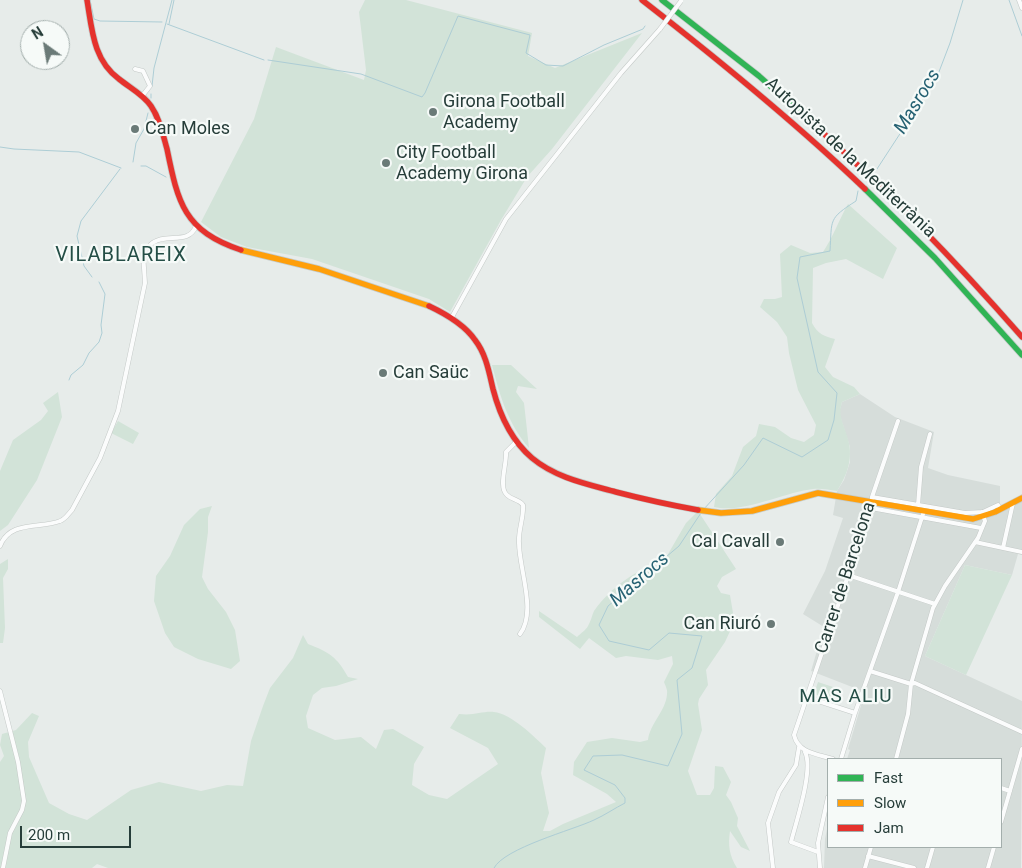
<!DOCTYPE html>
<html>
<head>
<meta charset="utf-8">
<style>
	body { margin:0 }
	#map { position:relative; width:1022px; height:868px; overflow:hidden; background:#e7ecea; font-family:Roboto,sans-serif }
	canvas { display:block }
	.legend { position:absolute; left:827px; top:758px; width:175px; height:90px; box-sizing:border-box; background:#f6faf8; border:1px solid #a3aeac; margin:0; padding:6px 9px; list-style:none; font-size:15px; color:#263d39 }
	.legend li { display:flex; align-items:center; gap:10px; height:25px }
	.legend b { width:25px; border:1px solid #a3aeac }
	.north { position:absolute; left:20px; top:20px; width:50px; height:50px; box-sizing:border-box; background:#f6faf8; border:1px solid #a3aeac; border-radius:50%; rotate:328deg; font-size:14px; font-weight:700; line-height:20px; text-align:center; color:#263d39 }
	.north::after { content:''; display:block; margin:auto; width:18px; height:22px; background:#6a7a77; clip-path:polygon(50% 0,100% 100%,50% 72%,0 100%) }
	.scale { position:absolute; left:20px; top:826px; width:111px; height:22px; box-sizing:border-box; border:2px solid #263d39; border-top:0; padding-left:6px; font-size:15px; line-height:18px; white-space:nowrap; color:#263d39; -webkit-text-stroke:4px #f6faf8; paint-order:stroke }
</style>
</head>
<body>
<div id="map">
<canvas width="1022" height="868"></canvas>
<ul class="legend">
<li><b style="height:6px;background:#30b455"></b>Fast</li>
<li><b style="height:6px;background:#ff9f0a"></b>Slow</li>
<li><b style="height:6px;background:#e5322d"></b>Jam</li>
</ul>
<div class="north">N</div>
<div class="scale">200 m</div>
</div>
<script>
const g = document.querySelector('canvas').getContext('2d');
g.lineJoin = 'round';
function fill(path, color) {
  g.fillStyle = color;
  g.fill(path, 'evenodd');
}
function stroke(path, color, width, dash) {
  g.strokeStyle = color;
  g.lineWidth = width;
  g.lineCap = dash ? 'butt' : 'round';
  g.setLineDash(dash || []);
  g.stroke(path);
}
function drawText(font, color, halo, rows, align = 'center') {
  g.font = font + ' Roboto,sans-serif';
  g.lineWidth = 4.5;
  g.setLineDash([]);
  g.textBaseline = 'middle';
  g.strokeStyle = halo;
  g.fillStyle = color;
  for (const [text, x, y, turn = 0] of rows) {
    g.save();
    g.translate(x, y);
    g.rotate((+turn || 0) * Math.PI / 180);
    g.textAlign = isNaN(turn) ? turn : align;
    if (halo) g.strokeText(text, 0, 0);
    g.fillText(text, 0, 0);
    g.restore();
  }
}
fill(new Path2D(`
	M860,394L895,417L934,432L928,468L948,475L1000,486V506L1022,496V555L1018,554L1012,575L965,565L925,656L1022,701L1021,868H824L825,839L828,824V847H1001V759H847L850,750L848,749L865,692L811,671L824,627L803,614L825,571L843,518L833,515L837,491L844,480L850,462V447L839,413L842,402Z`), '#d6ddda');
fill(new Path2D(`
	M365,0H406L532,33L528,56L555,68L642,33L552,149L527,177L501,220L450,312L429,299L312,259L247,247L221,237L201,222L254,119L276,47L364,80L366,70L359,12Z
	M848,204L897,248L883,279L846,259L826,263L813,268L812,323C818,334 823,336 835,339L825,367L833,377L854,387L860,394L842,402C838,416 843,422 847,436C854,456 848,474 837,491C829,490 821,488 813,489C785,492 742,514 714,507L716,494L732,476L743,447L756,436L759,424L775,427L791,438L804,442L814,435L816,425L798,390L789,353L787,337L777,322L760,307L764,299H775L782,297L780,254L791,245L810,253L823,252C833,237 839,220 848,204Z
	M492,365H511L537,389L518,386L516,392L524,403L529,448C508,424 500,396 492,365Z
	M58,392L62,417L37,480L8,525L0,531V471L13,440L41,420L48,411L43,403Z
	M118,421L139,433L133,444L111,433Z
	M212,506L208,517V532L202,577L208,589L226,612L235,630L240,661L231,669L198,659L174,647L165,633L154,601L156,576L170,556L184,525L200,509Z
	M698,511L736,569L722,577L717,586L721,593L730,595L733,613L731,629L725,642L706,670L708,685L699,699L698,704L702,730L688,771L697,795H710L714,788L715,766L723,767L731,782L726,795L731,802L738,818L737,826L750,851L741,847L730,831C728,845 729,855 737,868H108L97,864L92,868H0V762L4,756L0,745L2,734L16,730L32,713L39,716L28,742L29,757L49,803L69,814L87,820L131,790L159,782L201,791L227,785L243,786L251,741L263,706L270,688L293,658L303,635L308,644C329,652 337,657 348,677L358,679L336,686L322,688L313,695L306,716L308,728L335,740L361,737L376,749L384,730L393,729L424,747L414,764L412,785L429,795L447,799L498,764L488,748L450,728L459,714C474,716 482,711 494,712C510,713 535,737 546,748L541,773L549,813L543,831H550L563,824L616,802L607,794L573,775L574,762L587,742L612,738L640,742L648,740C650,723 666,711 667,694C668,690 665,685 664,682L673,664L672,656L658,660L626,656L616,658L589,638L580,649L539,617V611L577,637C581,633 586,630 588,626C591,621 592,615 594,611C610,588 638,568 664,561L686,523Z
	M8,559V569L3,578L5,628L3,643H0V564Z
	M965,565L1012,575L966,675L925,656Z
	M818,682L839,689L835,701L814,694Z`), '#d2e3d8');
stroke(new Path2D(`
	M90,0L94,19L100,21L162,22
	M1009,0L1022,36
	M167,24L264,60
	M169,24L174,0
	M268,60L361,74L422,97L425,93L458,16L530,35L526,53L546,65L563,66L604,45L643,29L645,26
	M152,86L154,68L172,0
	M151,98V94
	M0,147L14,149L79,152L121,168
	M133,162L136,143L144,129L148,113
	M141,166H146L166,177
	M875,172L937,77L950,43L963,0
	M92,277L84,266L77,236L81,221L120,169
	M69,380L71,375L83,365L89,353L99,342L102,333L101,325L105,294L99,282
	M703,510L744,465L763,438L802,457L828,440L834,420L837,393L818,372L797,278L800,257L830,251C832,219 828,219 856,201L858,191
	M494,868C504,848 573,830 594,820C605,815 615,808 625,803V798L615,785L584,770L593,756L622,755L668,766L682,734L677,680L692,668L702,636L669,633L649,650L609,641L599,625L608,606L679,546L701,513`), '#adcdd5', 1);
const street = new Path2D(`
	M1019,0L1022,8
	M135,69L143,71L150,86L143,95
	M452,317L506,219L621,73L660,29
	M516,442L506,452C507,464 498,487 507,495C512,500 519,499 523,505C524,518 518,530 519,543C519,569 537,612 520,634
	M872,497L965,513L983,512L998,505L1000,509
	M918,505L921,467L930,434
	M871,508L981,528
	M975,542L1022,552
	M0,546C10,520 40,529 60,521C66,519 68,514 72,510L100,458L118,411L145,283L143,253C146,250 150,244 154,242C167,233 189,245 196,226
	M1003,548L1013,503
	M848,575L935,604
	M870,671L911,684L915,683L1022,732
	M0,691L18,762L24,801L22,810L10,833L3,868
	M806,697L855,713
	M805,752C814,769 796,822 791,842L818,852
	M833,759C817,754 798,753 794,735L871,508L872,497L898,421
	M841,759L855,713L898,592L924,511
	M896,759L908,714L911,684L933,608L945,586L978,538L985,521L982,512
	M1001,788L1010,791
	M1001,822L1022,749
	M868,856L914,868
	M773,868L768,823L779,792L796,765L799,747
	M820,868L818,843L828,797
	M865,868L871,847
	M927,868L933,847
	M988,868L994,847`);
const fast = new Path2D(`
	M662,0L759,76L822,132
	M865,189L935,258L1022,355`);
const slow = new Path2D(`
	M241,250L319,269L429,306
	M698,510L721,513L752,511L818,493L973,519L995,512L1022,498`);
const jam = new Path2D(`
	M87,0C92,29 93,60 119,79C130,88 143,94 151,106C160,119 163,135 167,149C178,203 184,231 241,250
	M642,0C719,60 794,121 865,189
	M822,132C893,196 959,265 1022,337
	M429,306C446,314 464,324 475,340C486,354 489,372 493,389C500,416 511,440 532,458C556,478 587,484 616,492C643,499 670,505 698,510`);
stroke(street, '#c4c9c7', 5);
stroke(fast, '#c4cac8', 7);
stroke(slow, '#c4cac8', 7);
stroke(jam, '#c4cac8', 7);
stroke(street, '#fbfcfc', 4);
stroke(fast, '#30b455', 5.5);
stroke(slow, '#ff9f0a', 5.5);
stroke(jam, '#e5322d', 5.5);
const streetBridge = new Path2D(`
	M660,29L681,1`);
stroke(streetBridge, '#c4c9c7', 5, []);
stroke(streetBridge, '#fbfcfc', 4);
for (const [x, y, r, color] of [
	[433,112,5,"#6a7a77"],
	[135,129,5,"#6a7a77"],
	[386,163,5,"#6a7a77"],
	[383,373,5,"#6a7a77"],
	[780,542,5,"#6a7a77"],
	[771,624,5,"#6a7a77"]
]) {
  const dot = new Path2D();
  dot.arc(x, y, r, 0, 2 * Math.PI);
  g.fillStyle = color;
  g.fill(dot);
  stroke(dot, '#f6faf8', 2);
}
drawText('18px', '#263d39', '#f6faf8', [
	["Girona Football",443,102],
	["Academy",443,123],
	["Can Moles",145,129],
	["City Football",396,153],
	["Academy Girona",396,174],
	["Can Saüc",393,373],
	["Cal Cavall",770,542,"right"],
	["Can Riuró",761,624,"right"]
], 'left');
drawText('18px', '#263d39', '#f6faf8', [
	["Autopista de la Mediterrània",850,158,43],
	["Carrer de Barcelona",846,578,-72]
]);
drawText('italic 19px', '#266273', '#f6faf8', [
	["Masrocs",918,102,-59],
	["Masrocs",640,580,-41]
]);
g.letterSpacing = '1px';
drawText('19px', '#244e46', '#f6faf8', [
	["MAS ALIU",846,697]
]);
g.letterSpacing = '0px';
g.letterSpacing = '1px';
drawText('20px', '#244e46', '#f6faf8', [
	["VILABLAREIX",121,256]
]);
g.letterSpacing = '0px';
</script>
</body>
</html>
